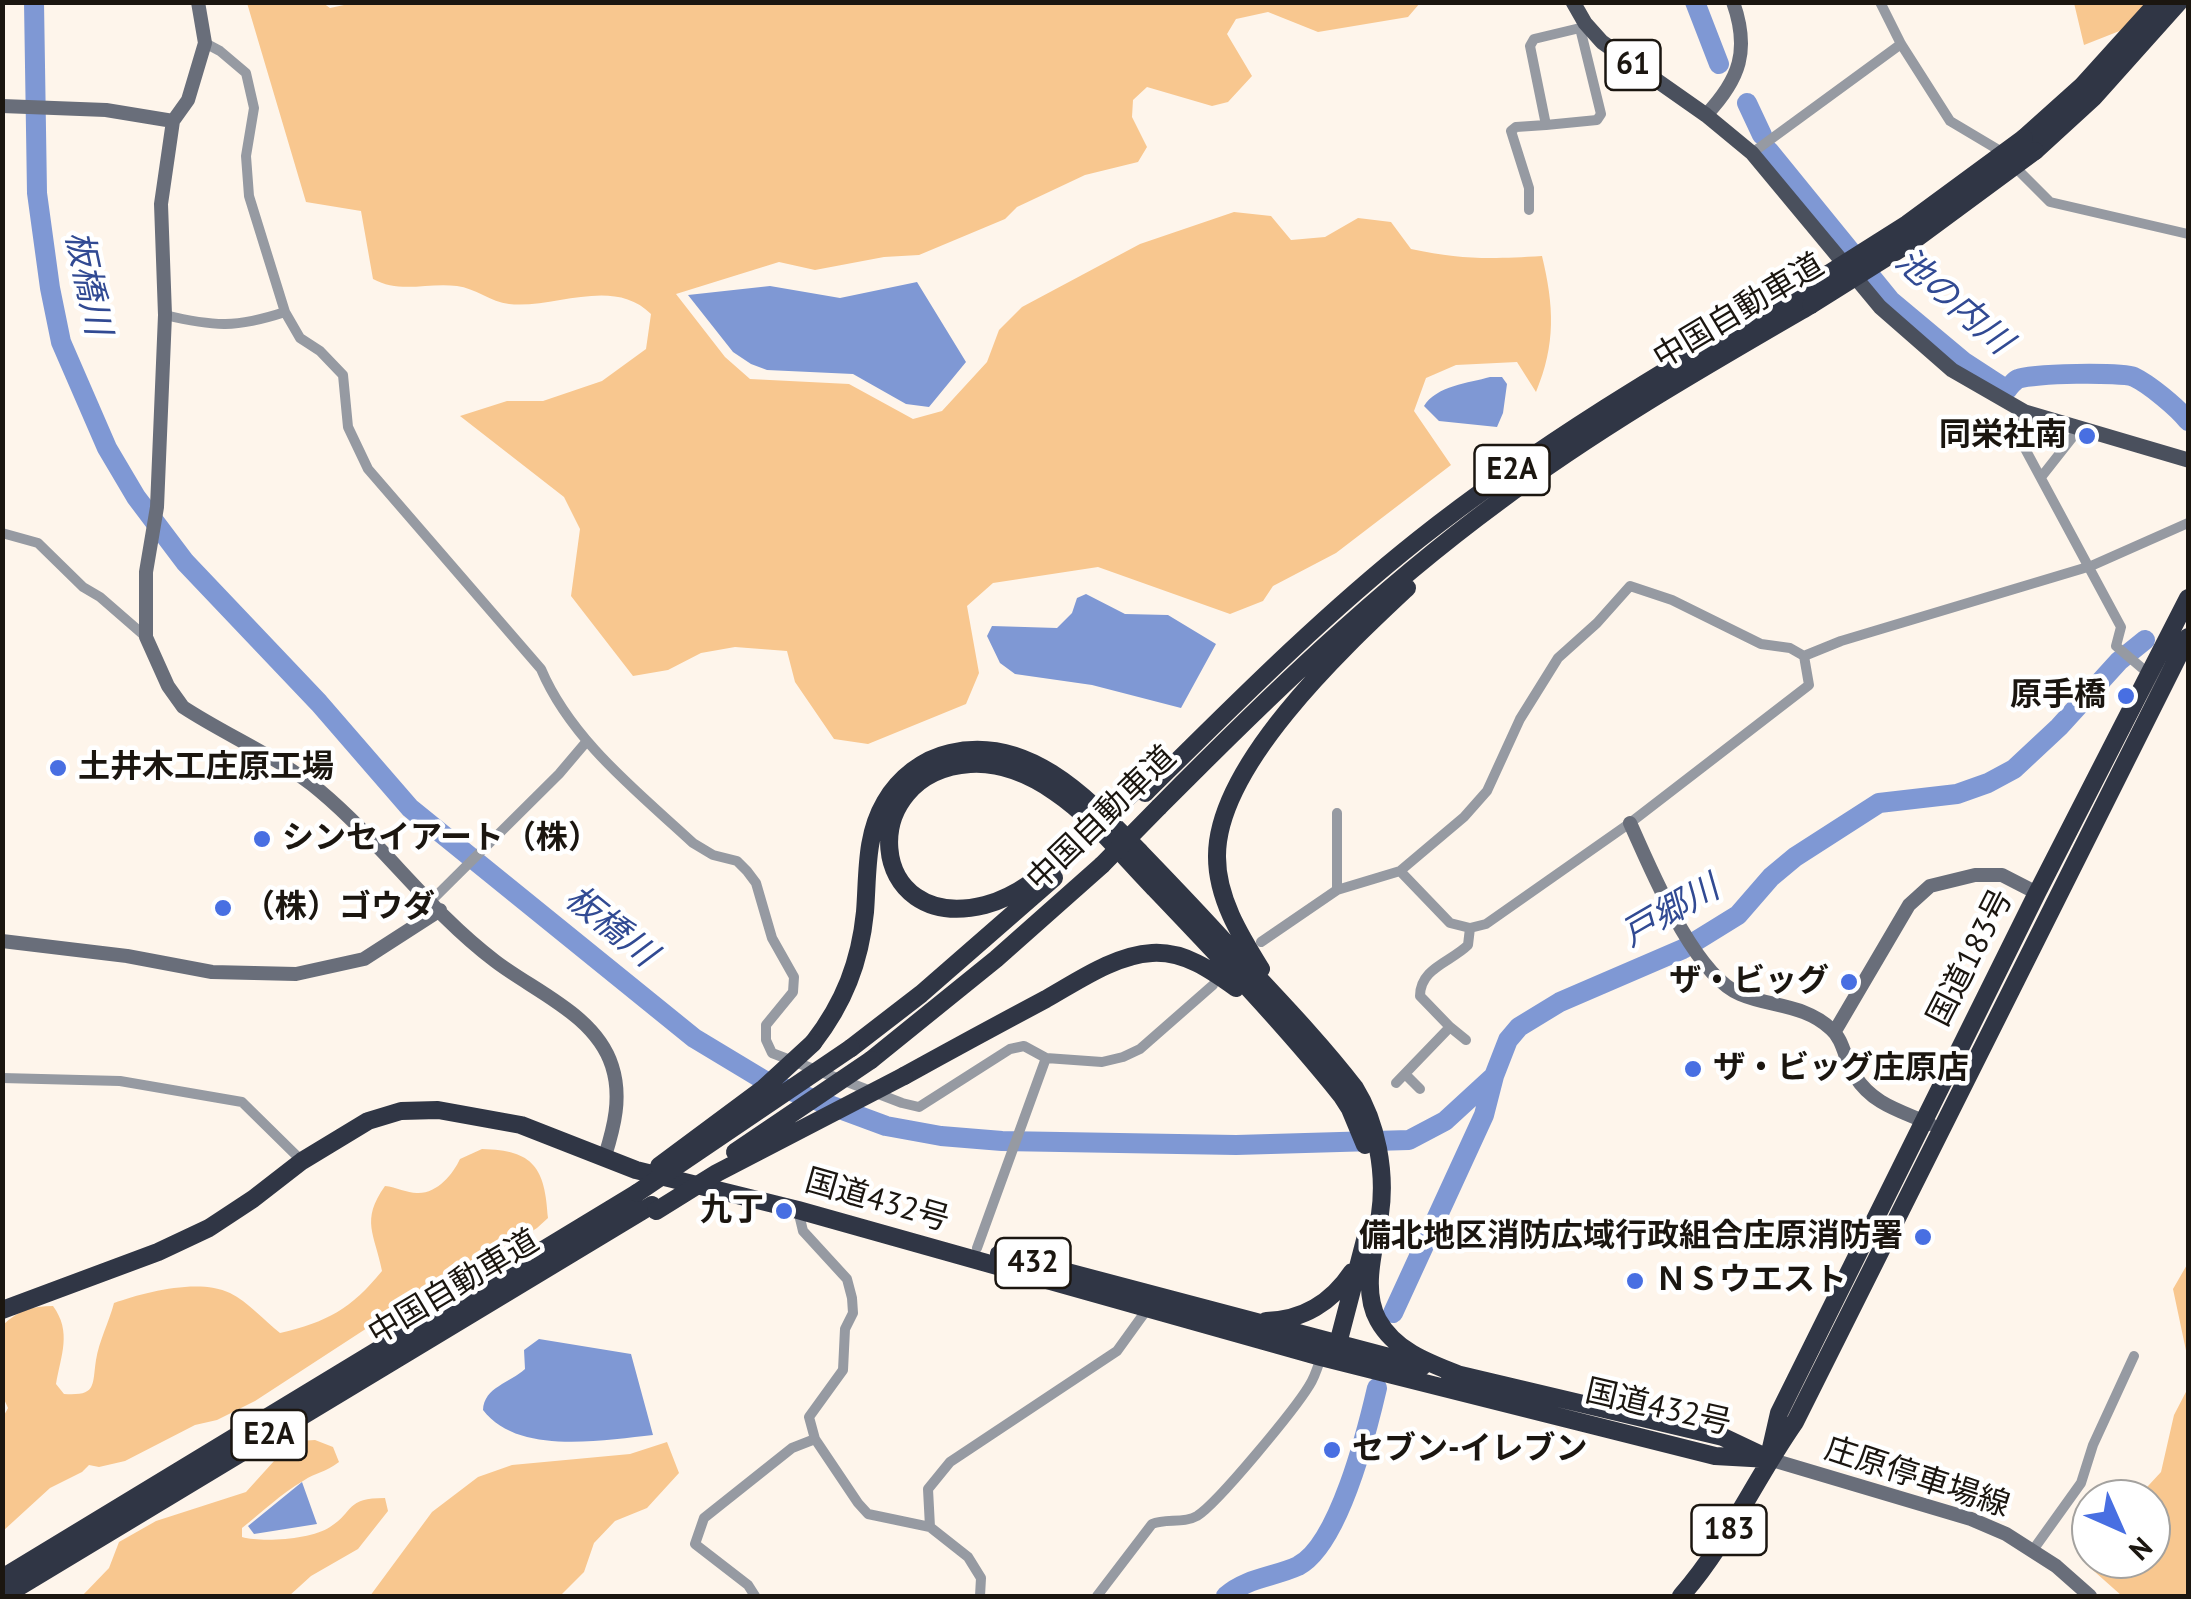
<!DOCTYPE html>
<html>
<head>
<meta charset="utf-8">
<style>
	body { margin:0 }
	#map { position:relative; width:2191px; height:1599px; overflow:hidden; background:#fef5eb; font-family:"PT Sans",sans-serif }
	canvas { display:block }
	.frame { position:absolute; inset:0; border:5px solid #1b1610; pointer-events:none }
	.north { position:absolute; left:2071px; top:1479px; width:100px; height:100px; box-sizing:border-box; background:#fff; border:2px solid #a4a29f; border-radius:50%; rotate:135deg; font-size:28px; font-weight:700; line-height:40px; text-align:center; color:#1b1610 }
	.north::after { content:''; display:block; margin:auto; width:35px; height:45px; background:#486fe2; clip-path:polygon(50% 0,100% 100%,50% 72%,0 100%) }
</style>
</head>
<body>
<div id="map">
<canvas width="2191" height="1599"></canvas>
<div class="frame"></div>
<div class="north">N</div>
</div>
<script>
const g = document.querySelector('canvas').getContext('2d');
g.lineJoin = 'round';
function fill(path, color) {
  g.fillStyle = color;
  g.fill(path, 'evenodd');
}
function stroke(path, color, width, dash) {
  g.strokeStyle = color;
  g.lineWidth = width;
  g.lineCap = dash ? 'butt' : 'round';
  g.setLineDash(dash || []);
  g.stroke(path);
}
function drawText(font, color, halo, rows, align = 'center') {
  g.font = font + ' "PT Sans","Noto Sans JP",sans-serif';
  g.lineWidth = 9;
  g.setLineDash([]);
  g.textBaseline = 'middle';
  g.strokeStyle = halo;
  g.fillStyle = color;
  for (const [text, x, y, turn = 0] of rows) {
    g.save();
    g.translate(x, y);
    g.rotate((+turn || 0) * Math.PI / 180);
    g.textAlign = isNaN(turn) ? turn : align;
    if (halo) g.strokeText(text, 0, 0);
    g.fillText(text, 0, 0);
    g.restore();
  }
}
fill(new Path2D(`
	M358,2L1420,3L1408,17L1318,32L1268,12L1236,19L1227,34L1252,76L1228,102L1212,106L1147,87L1133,100L1132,117L1147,147L1138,162L1085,175L1017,207L1005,219L919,255L884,257L815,270L779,262L676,294L725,357L750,379L849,384L913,419L942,411L987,362L999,330L1022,307L1140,244L1234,212L1271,216L1291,240L1325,237L1358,218L1391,222L1411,249C1462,260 1491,259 1542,256C1554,306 1556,344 1536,392L1517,362L1456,365L1426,378L1414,411L1451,465L1336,553L1273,586L1263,601L1230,614L1098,567L993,583L967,606L979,673L966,704L868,744L834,739L795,682L787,651L735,647L701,653L668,670L633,676L571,596L580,529L564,497L460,416L507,401H543L602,381L646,349L651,314C613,276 555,309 509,304C491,302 475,288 457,286C428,282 400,294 373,279L361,211L306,202L247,3H323L330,8Z
	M2074,3L2188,2V4L2084,45Z
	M482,1149C534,1150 545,1168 548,1218L537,1228L448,1285L384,1317L255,1401L217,1420L195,1425L125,1461L99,1467L89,1465L82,1472L50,1488L3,1531L2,1419L8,1408L3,1397V1325C17,1311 32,1306 53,1306C72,1332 61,1355 56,1384L64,1394C97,1396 92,1386 96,1360C99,1341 109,1322 114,1303C145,1292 199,1278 230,1293C248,1302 265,1321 280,1333C327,1322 351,1309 382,1271C375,1234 360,1221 385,1186C396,1187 407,1193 417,1193C437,1194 453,1174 460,1159Z
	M2188,1263V1360L2173,1289Z
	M2188,1388V1596H2122L2086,1564L2091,1557L2151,1559V1499H2136L2161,1472L2174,1415Z
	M315,1440L333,1447L339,1462C325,1473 316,1472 303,1481C281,1494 262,1512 242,1528V1537C263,1543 312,1539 330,1527C355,1511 345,1498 385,1498L388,1511L358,1549L311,1576L289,1596H82L109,1568L119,1542L156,1521L246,1492L274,1461L299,1441Z
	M667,1442L679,1473L647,1508L615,1521L594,1543L584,1572L560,1596H370L432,1512L478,1477L512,1465L630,1454Z`), '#f8c78f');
fill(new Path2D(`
	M917,282L966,362L929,407L906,404L853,374L767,370L751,364L733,352L688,295L770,286L840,298Z
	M1490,377H1502L1507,384L1503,413L1497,427L1439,421L1424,406C1436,386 1469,383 1490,377Z
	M1086,594L1125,614L1168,615L1216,644L1181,708L1092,685L1015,674L1000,663L987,636L992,626L1057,628L1072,613L1077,598Z
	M539,1339L631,1354L653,1435C603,1440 518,1456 483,1410C484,1387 510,1383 525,1369L524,1350Z
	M302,1482L317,1524L254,1534L248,1526Z`), '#7f98d4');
stroke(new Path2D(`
	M34,2L37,193L50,288L61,342L107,448L136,497L185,562L319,703L410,808L694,1038L767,1082L886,1126L941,1136L1002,1141L1236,1145L1409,1140L1445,1121L1494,1076
	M1695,2L1719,64
	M1747,103L1762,135
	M1769,151L1891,301L1964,362L2007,390C2009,387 2015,380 2018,379C2031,373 2122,372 2134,377C2149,384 2178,408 2188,421
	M1393,1313L1484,1115L1494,1076L1508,1040L1519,1027L1560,1002L1683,949L1738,915L1771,877L1795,857L1879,803L1957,794L1988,783L2014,769L2059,727L2119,661L2145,640
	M1226,1596C1246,1578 1274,1577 1298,1566C1339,1545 1367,1431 1377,1388`), '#7f98d4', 20);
stroke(new Path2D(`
	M1880,2L1901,44L1950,121L1997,149L2050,202L2188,234
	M205,43L220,51L246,73L254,108L246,156L249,196L285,312L300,338L320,351L343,375L348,427L368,469L541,669C571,740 638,792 693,843L713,855L737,861L747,871L756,883L772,938L794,977L793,992L766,1025V1040L772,1053L902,1103L919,1107L1010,1049L1024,1046L1046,1058L1102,1062L1123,1057L1140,1049L1213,985
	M1546,125L1597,120L1601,114L1580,28
	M1752,153L1901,44
	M1529,210V188L1511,131L1516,127L1546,125L1530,46L1534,39L1580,28L1585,23
	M165,315C215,327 236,328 285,312
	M2025,412L2020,433L2023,445L2121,627L2116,646L2149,674
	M2042,476L2079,429
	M2,533L38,543L83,587L100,597L146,637
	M1804,656L1841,641L2091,566L2188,523
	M1337,813V890
	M1400,871L1450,923L1470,928L1486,924L1630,823L1809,685L1804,656
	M430,902L559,774L587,741
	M1261,942L1337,890L1400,871L1464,817L1487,791L1520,719L1558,658L1597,623L1630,586L1672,600L1761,644L1790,648L1804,656
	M1450,1027L1466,1040
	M1405,1074L1420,1089
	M2,1078L120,1081L242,1102L302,1161
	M1396,1083L1450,1027L1420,996C1420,968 1451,962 1468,945L1470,928
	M798,1210L803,1231L847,1279L852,1298L853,1313L845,1329L843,1370L809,1417L815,1439L858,1503L868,1514L930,1527L968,1557L981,1578L980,1596
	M977,1248L1046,1058
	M930,1527L928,1489L950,1462L1117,1351L1148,1308
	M2033,1550L2081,1483L2093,1445L2134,1356
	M755,1596L748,1585L695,1544L704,1518L792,1448L815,1439
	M1097,1596L1152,1524C1166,1518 1183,1524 1197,1516C1218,1503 1295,1409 1309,1386C1315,1377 1318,1366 1321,1357`), '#969aa2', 10);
stroke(new Path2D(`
	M198,2L205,43L188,100L173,121L161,204L165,315L157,507L146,572V637L168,686L183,707C227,736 279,757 320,791C382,843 430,912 495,961C534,991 596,1015 612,1066C622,1097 614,1127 605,1156
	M2,106L106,110L173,121
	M1706,115C1740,79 1750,50 1733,2
	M1630,823C1651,869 1693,974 1740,994C1770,1007 1805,1004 1831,1029C1844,1040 1845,1062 1855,1076C1873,1105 1902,1111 1930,1124
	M2,941L127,956L212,972L296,974L364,959L440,910
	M1835,1031L1909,905L1930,886L1975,875H2002L2037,893
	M1769,1459L1971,1519L2006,1534L2056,1566L2090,1596`), '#696e7a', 14);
stroke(new Path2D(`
	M1573,2L1585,23L1602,42L1706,115L1752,153L1880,307L1952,370L2025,412L2188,460`), '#4a505d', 15);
stroke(new Path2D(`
	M2024,138L2082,86L2158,2
	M2035,151L2094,97L2179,2
	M1145,793C1233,706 1321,617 1418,540C1538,445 1669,367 1801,291
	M1159,807C1266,699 1375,593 1497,503C1596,429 1704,367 1811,305
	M1080,843C1052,867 1021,896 985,905C865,935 855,772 970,764C1001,762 1029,774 1055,792C1092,817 1121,854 1153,887C1217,954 1283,1023 1341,1095L1350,1109L1365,1145
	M1261,969C1240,935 1217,898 1217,857C1216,766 1343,648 1407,588
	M813,1043C844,1003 860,962 865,912C868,874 865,836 885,802C899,778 923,759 950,753C1030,734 1090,801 1141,853C1169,882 1197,911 1224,941C1268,989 1315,1036 1355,1088C1377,1123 1386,1173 1380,1214C1375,1247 1361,1289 1378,1320C1395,1351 1429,1363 1460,1375
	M851,1048L921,994L1054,878
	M871,1060L996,959L1102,865
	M904,1076C951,1050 999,1024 1046,999C1078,981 1115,955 1152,953C1184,951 1211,970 1236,988
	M999,1254L1423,1366
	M2,1310L158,1252L209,1228L253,1199L302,1161L368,1121L401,1111L438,1110L521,1125L636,1170L798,1210L1321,1357L1715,1456L1769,1459
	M1266,1321C1303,1320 1332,1302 1352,1272
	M1335,1355L1365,1240
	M1448,1372L1723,1437L1761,1455
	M1771,1448L1779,1413L2037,893L2188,598
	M2,1578L637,1193
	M4,1596L652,1205
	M1681,1596C1727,1544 1755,1479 1795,1422L2188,637`), '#303645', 18);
stroke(new Path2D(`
	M1801,291L1907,224L2024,138
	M1811,305L1913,241L2035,151
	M1080,843L1139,787
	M1102,865L1159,807
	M735,1152L871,1060
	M659,1166L764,1088L813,1043
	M637,1193L851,1048
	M656,1211L717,1173L904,1076`), '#303645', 18);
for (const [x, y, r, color] of [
	[2087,436,10,"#486fe2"],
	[2126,696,10,"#486fe2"],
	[58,768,10,"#486fe2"],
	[262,839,10,"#486fe2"],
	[223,908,10,"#486fe2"],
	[1849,982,10,"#486fe2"],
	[1693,1069,10,"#486fe2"],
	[784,1211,10,"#486fe2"],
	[1923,1237,10,"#486fe2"],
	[1635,1281,10,"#486fe2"],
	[1332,1450,10,"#486fe2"]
]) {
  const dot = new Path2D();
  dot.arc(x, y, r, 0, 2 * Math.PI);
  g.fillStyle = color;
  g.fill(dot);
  stroke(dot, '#fff', 4);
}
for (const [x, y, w] of [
	[1633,65,55],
	[1512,470,75],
	[1033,1263,75],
	[269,1435,75],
	[1729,1530,75]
]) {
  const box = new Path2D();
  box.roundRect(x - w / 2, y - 25, w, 50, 8);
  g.fillStyle = '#fff';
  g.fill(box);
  stroke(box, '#1b1610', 2.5);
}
drawText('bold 30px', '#1b1610', null, [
	["61",1633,65],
	["E2A",1512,470],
	["432",1033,1263],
	["E2A",269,1435],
	["183",1729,1530]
]);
drawText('32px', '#1b1610', '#fff', [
	["中国自動車道",1739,312,-31],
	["中国自動車道",1102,819,-44],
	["国道183号",1971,958,-63],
	["国道432号",877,1201,16],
	["中国自動車道",454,1288,-31],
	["国道432号",1658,1408,13],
	["庄原停車場線",1917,1478,18]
]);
drawText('bold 32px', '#1b1610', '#fff', [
	["同栄社南",2067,436,"right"],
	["原手橋",2106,696,"right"],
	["土井木工庄原工場",78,768],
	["シンセイアート（株）",282,839],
	["（株）ゴウダ",243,908],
	["ザ・ビッグ",1829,982,"right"],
	["ザ・ビッグ庄原店",1713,1069],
	["九丁",764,1211,"right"],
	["備北地区消防広域行政組合庄原消防署",1903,1237,"right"],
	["ＮＳウエスト",1655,1281],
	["セブン-イレブン",1352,1450]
], 'left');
drawText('italic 35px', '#314a93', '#fff', [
	["板橋川",87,283,78],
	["池の内川",1953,302,41],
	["戸郷川",1671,912,-30],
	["板橋川",610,927,39]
]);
</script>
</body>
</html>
